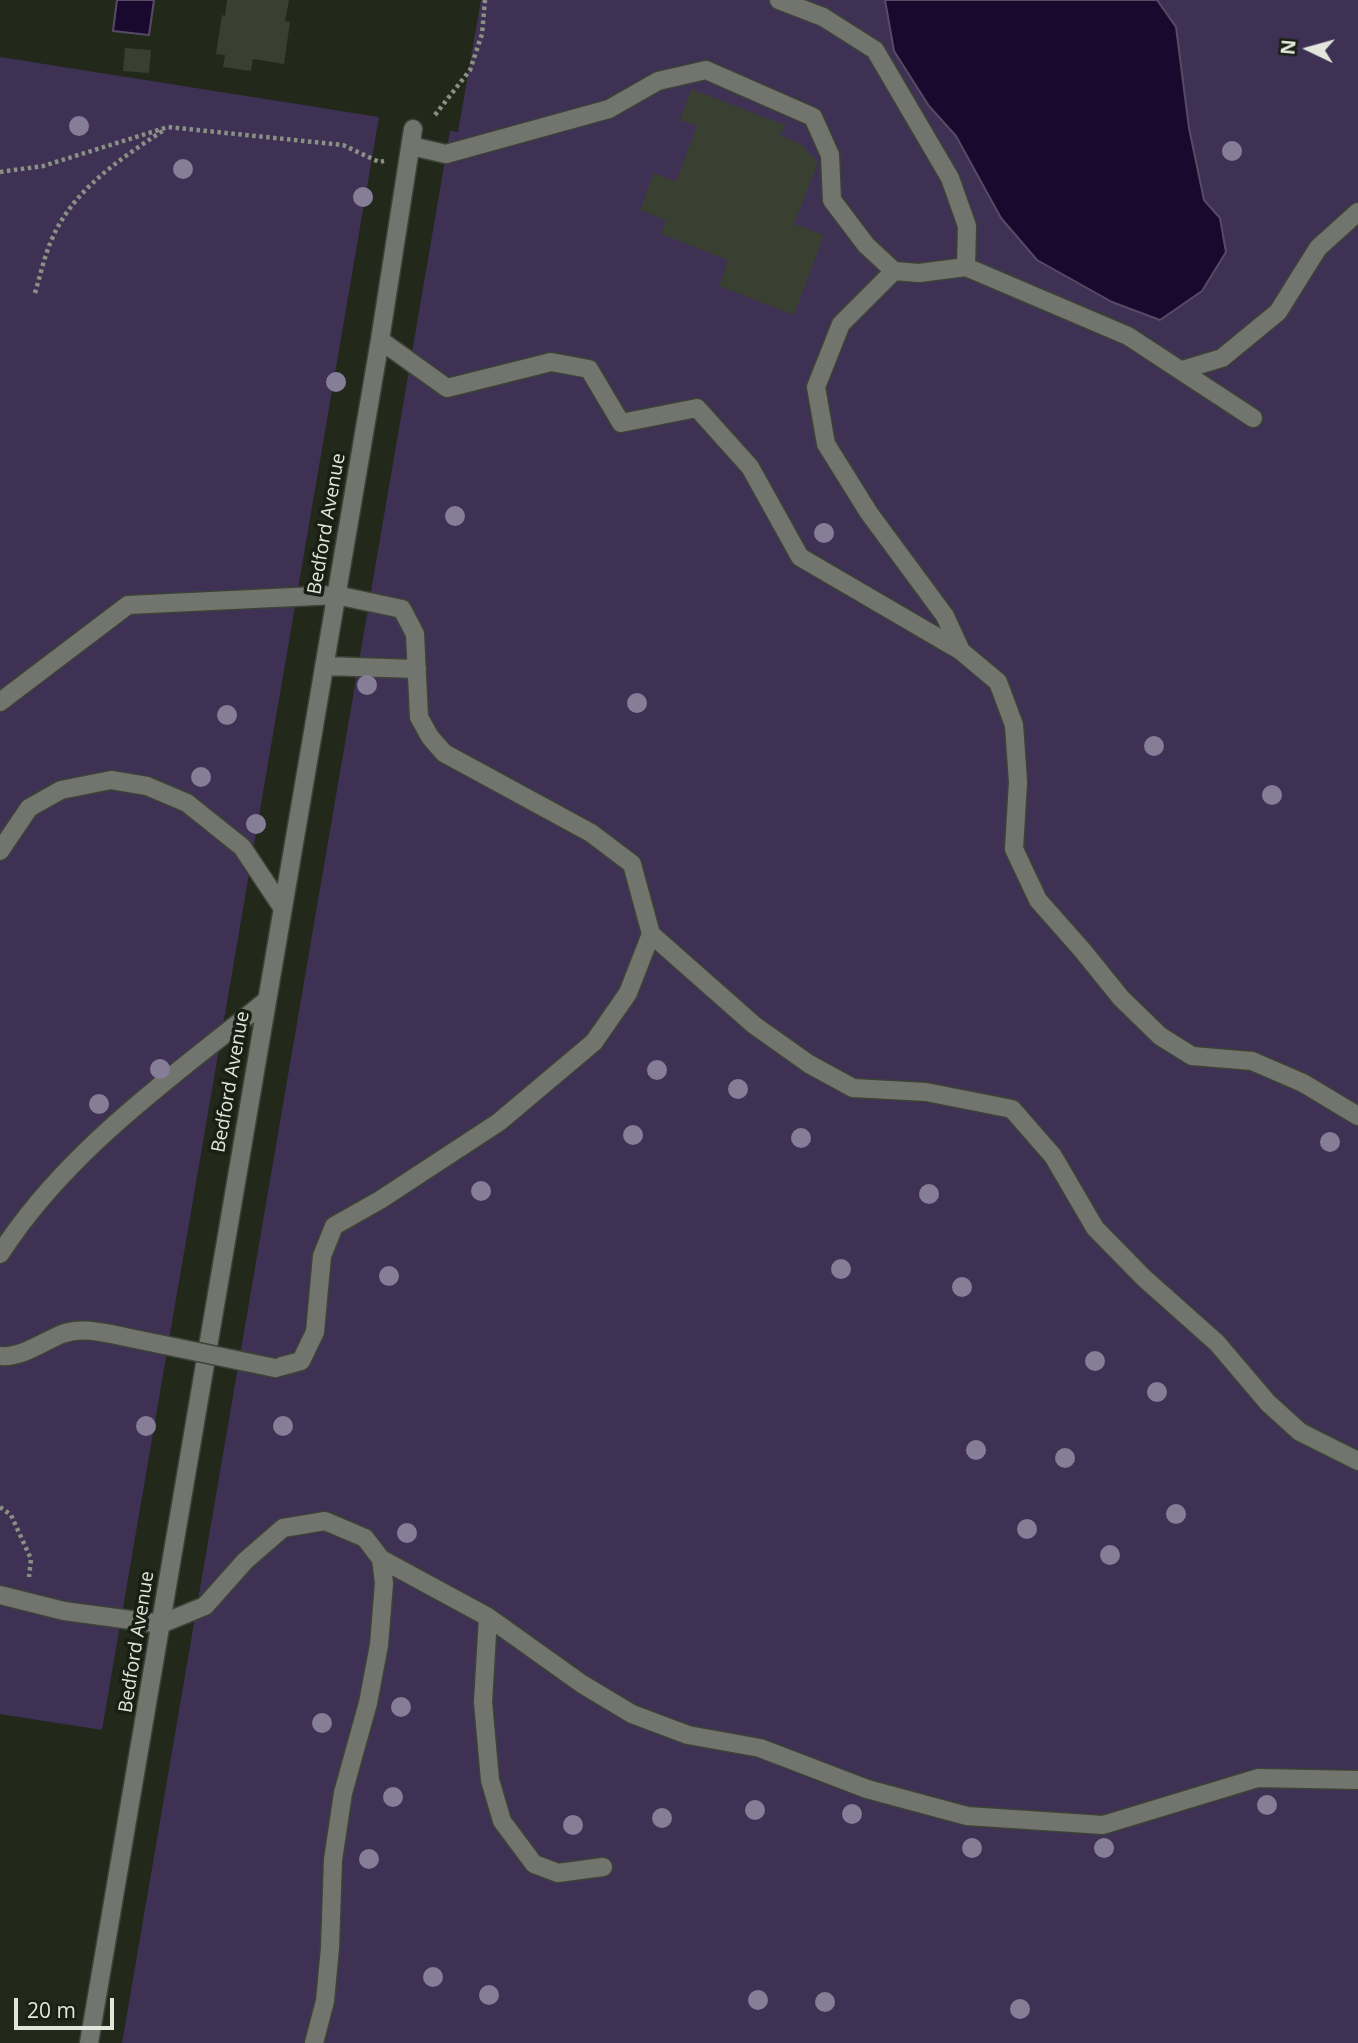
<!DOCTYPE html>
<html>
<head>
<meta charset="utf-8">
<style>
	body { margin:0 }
	#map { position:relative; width:1358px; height:2043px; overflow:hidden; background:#22291b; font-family:"Open Sans",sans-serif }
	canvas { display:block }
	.north { position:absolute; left:1274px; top:14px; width:70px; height:70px; -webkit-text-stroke:5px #191f12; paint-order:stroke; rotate:275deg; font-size:19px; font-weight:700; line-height:28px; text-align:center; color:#e2e6dd }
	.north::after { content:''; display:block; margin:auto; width:24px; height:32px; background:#e2e6dd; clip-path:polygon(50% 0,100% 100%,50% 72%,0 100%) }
	.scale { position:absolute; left:14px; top:1998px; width:100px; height:32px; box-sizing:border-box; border:4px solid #e2e6dd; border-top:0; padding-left:9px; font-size:21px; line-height:24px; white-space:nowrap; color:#e2e6dd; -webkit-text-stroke:5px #191f12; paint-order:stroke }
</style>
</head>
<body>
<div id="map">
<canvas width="1358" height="2043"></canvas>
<div class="north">N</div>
<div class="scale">20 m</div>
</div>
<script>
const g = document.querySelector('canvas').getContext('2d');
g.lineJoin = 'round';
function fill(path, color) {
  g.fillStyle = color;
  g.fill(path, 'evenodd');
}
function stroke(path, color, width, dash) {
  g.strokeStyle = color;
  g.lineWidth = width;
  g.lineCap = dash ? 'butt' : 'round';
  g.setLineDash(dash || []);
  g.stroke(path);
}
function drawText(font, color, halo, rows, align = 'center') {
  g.font = font + ' "Open Sans",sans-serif';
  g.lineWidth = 7;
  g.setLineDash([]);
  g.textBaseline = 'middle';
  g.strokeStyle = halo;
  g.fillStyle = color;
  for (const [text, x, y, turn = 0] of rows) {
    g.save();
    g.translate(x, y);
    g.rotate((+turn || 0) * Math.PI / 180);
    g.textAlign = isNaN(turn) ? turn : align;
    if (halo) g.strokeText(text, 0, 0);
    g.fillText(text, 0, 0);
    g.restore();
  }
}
fill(new Path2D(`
	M481,0H1358V2043H122L450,131L458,132Z
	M0,57L379,117L102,1730L0,1714Z`), '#3e3154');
const water = new Path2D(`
	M117,0H154L149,35L113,31Z
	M885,0H1157L1176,27L1189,128L1204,200L1220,218L1226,252L1202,291L1160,320L1112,302L1037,260L1001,218L956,136L929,106L894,51Z`);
fill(water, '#1a092f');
stroke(water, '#564b63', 2);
fill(new Path2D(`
	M227,0H289L285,21L290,22L284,64L253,59L251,71L223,67L225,55L216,54L222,15L225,16Z
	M125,48L151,50L149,73L123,71Z
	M691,89L785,125L780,136L801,144L818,162L794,224L824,235L794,315L719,286L728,260L661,234L666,220L640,210L654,173L676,182L697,126L680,120Z`), '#394031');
const minor = new Path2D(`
	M411,146L446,154L609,109L658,81L706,70L813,117L830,155L832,200L866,245L894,271L919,273L966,267L967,226L950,178L875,50L823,17L779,0
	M966,267L1128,336L1253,418
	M894,271L841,324L816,387L826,444L869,513L945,616L961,651L998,682L1014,725L1018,782L1014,849L1038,900L1083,951L1121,998L1160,1036L1192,1056L1252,1061L1303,1083L1358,1116
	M380,340L447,388L551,362L589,369L621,423L697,408L750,467L800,557L961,651
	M1182,370L1222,358L1278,312L1318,248L1358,212
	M324,666L417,669
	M0,702L128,605L336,595L402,609L415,634L419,717L430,737L444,753L591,833L632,864L651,934L754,1025L809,1064L853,1088L926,1092L1012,1109L1053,1156L1095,1228L1144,1278L1217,1343L1268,1403L1300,1432L1358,1461
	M0,851L29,808L61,790L111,780L147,786L187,803L242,847L282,907
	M0,1254C67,1150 171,1078 266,1001
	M0,1356C22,1358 42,1342 62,1334C79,1328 94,1331 111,1334
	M275,1368L301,1361L315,1332L322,1256L334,1226L380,1200L499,1122L594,1042L628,993L651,934
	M381,1559L488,1617L582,1684L632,1714L688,1735L760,1748L867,1789L967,1816L1103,1825L1258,1778L1358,1780
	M0,1595L64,1611L161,1624L205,1606L245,1561L283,1528L325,1521L365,1538L381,1559L384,1583L379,1645L368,1703L343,1793L333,1860L330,1948L325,2001L314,2043
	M488,1617L483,1702L490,1780L502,1821L534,1864L558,1873L603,1867
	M89,2043L380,340L413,129`);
stroke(minor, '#3d4336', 21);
stroke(new Path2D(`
	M435,115L470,70L482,34L485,0
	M0,172L43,166L168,127L343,145L379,162L384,161
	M35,293C40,276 44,258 51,241C73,189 119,160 164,130
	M0,1507L11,1515L31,1559L29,1577`), '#8b9085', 4.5, [3.5, 3.5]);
stroke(minor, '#72756e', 18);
const minorBridge = new Path2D(`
	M111,1334L275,1368`);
stroke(minorBridge, '#3d4336', 21, []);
stroke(minorBridge, '#72756e', 18);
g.fillStyle = '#867d97';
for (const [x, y] of [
	[79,126],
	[1232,151],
	[183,169],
	[363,197],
	[336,382],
	[455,516],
	[824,533],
	[367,685],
	[637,703],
	[227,715],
	[1154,746],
	[201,777],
	[1272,795],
	[256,824],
	[160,1069],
	[657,1070],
	[738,1089],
	[99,1104],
	[633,1135],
	[801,1138],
	[1330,1142],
	[481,1191],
	[929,1194],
	[841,1269],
	[389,1276],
	[962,1287],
	[1095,1361],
	[1157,1392],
	[146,1426],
	[283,1426],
	[976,1450],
	[1065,1458],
	[1176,1514],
	[1027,1529],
	[407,1533],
	[1110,1555],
	[401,1707],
	[322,1723],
	[393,1797],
	[1267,1805],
	[755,1810],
	[852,1814],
	[662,1818],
	[573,1825],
	[972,1848],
	[1104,1848],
	[369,1859],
	[433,1977],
	[489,1995],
	[758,2000],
	[825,2002],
	[1020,2009]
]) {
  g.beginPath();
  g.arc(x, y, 10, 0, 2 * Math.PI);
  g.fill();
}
drawText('19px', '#e2e6dd', '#191f12', [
	["Bedford Avenue",327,524,-80],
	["Bedford Avenue",231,1082,-80],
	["Bedford Avenue",137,1642,-81]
]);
</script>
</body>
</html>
